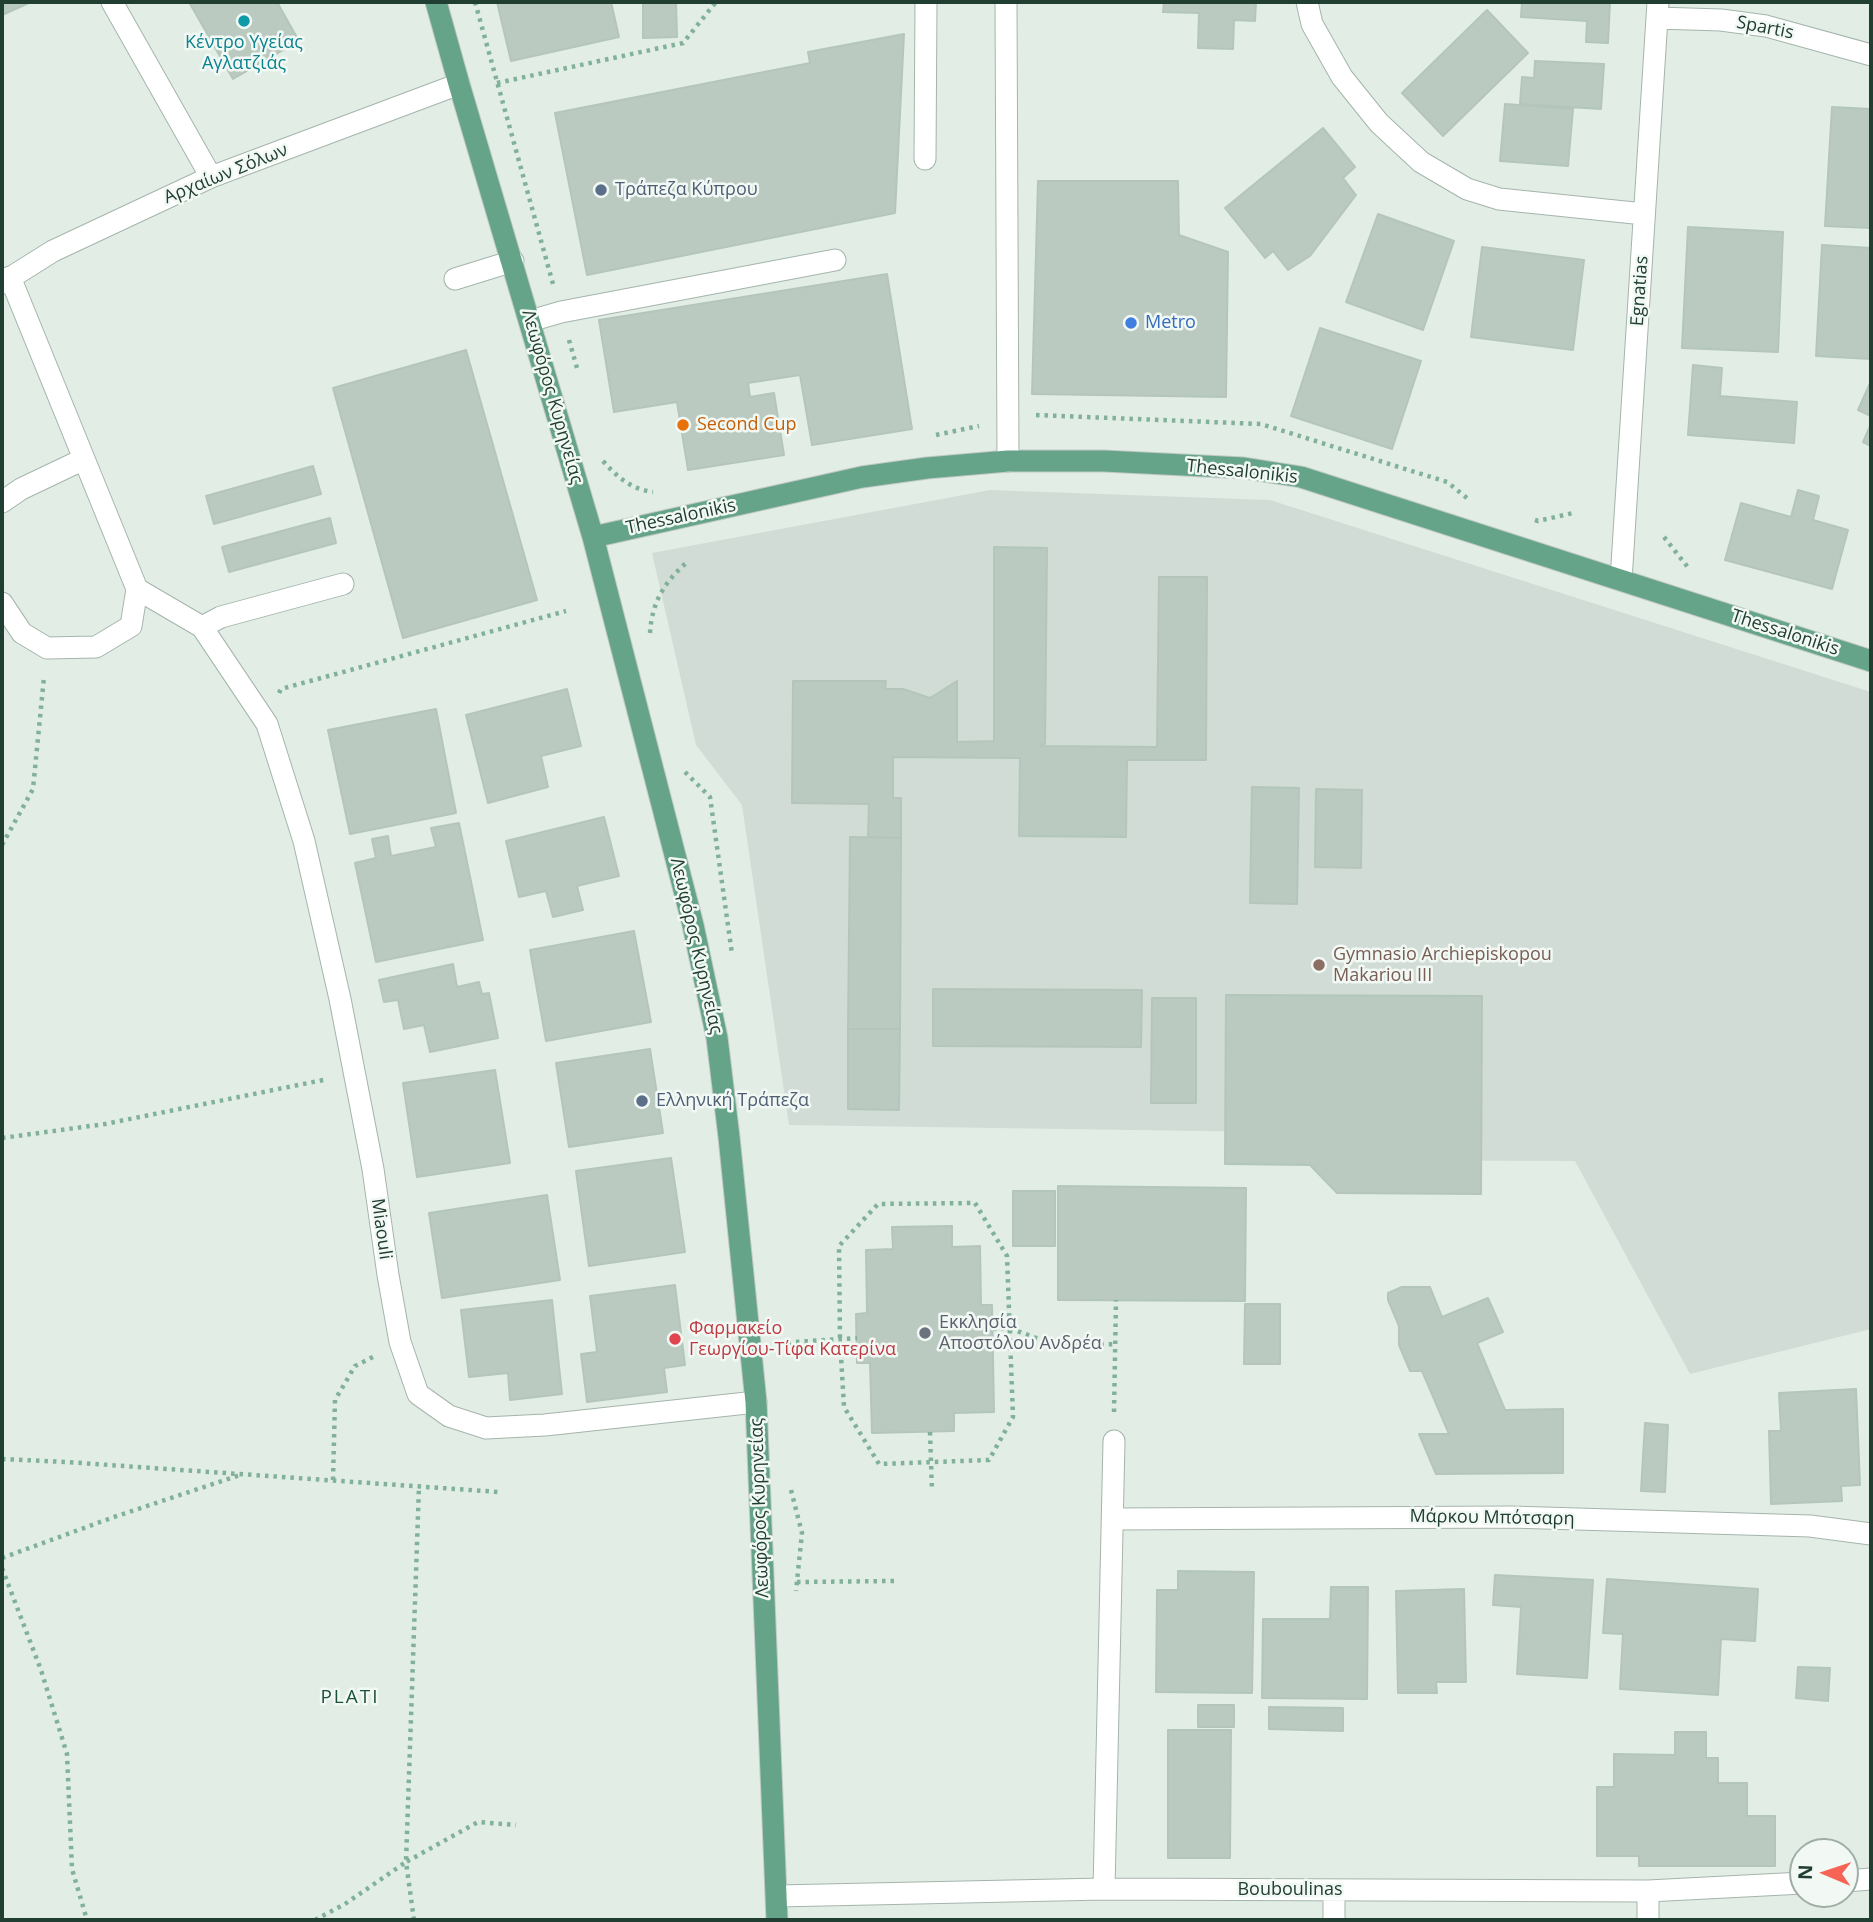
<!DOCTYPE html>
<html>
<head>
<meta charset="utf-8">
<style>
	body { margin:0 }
	#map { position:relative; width:1873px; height:1922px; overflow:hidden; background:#e2ede6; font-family:"Open Sans",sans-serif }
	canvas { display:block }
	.frame { position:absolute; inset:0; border:4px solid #213e32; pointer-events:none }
	.north { position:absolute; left:1789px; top:1838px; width:70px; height:70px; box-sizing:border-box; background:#f2f9f5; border:2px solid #9eaea7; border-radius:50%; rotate:272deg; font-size:19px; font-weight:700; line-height:28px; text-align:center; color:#213e32 }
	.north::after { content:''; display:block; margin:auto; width:24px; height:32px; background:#f66456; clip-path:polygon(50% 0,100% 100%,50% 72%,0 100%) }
</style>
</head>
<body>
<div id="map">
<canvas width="1873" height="1922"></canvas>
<div class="frame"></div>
<div class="north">N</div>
</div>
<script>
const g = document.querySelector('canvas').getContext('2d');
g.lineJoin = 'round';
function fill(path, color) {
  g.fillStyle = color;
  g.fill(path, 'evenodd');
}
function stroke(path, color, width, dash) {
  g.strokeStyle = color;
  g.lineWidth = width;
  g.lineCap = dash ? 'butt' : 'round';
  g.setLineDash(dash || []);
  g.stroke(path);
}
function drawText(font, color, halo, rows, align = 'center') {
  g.font = font + ' "Open Sans",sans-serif';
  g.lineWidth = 5;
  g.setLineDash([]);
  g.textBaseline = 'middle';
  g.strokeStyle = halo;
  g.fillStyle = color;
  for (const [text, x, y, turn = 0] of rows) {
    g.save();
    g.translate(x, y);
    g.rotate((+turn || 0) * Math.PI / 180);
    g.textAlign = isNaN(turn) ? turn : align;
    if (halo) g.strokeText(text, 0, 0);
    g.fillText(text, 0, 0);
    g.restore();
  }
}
fill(new Path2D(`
	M990,490L1270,500L1871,692V1329L1690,1374L1575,1161L1311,1160L1272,1132L789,1125L742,805L696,745L652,553Z`), '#d0dcd5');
const building = new Path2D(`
	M2,2H31L2,15Z
	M189,2H277L299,41L233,79Z
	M497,2H611L619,37L511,61Z
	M643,2H676L677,37L643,38Z
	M1164,2H1256L1255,21L1234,20L1233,49L1198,48L1199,13L1163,12Z
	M1522,2H1610L1608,43L1586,42L1587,21L1521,17Z
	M1487,10L1528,53L1443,136L1402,93Z
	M904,34L895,213L587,275L555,113L810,63L808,52Z
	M1535,61L1604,64L1601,109L1520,104L1522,77L1534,78Z
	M1505,104L1573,109L1568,166L1500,161Z
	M1832,107L1871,109V228L1825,226Z
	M1323,128L1355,167L1343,178L1356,195L1310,256L1288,270L1273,251L1265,258L1225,208Z
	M1038,181H1178L1179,235L1228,252L1226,397L1032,394Z
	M1378,214L1454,241L1423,330L1346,302Z
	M1688,227L1783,232L1778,352L1682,348Z
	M1822,245L1871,248V359L1816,356Z
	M1482,247L1584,260L1573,350L1471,337Z
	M887,274L912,429L812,445L800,375L748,383L750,397L774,393L784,455L688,470L677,402L614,412L599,320Z
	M1320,328L1421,361L1392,449L1291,416Z
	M466,350L537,600L403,638L333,388Z
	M1693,365L1722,368L1720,396L1797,402L1794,443L1688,435Z
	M1871,381V416L1858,410Z
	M1871,424V446L1863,442Z
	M313,466L321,494L214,524L206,496Z
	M1798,490L1819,496L1813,520L1848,530L1832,589L1725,560L1741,503L1791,517Z
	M330,518L336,543L229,572L222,547Z
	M994,547L1047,548L1045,744H1041V746L1157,747L1159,577H1207L1206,760H1127L1126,837L1019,836L1020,758L893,757V798H901V838L868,837L869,804L792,803L793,681H886L885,689H903L930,698L957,681V742L994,741Z
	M567,689L581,746L541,756L548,787L488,803L466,715Z
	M436,709L456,813L350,834L328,730Z
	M1252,787L1299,788L1297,904L1250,903Z
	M1316,789L1362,790L1361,868L1315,867Z
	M604,817L619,876L577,886L583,910L553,917L546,891L519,897L506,841Z
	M459,823L483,940L376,962L355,863L376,858L372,839L388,836L391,856L436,847L431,828Z
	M850,837L901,838L900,1029H848Z
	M634,931L651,1022L546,1041L530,950Z
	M453,964L457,987L479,982L482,994L489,993L498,1038L430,1052L424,1025L404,1029L398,1000L384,1002L379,980Z
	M933,989L1142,990L1141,1047L933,1046Z
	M1226,995L1482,996L1481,1194L1337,1193L1310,1165L1225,1164Z
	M1152,998H1196V1103H1151Z
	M848,1029H900L899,1110L848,1109Z
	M650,1049L663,1133L569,1147L556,1063Z
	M495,1070L510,1163L417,1177L403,1083Z
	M671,1158L685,1252L589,1266L576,1171Z
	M1058,1186L1246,1188L1245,1301L1058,1300Z
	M1013,1191H1055V1246H1013Z
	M547,1195L560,1280L442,1298L429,1213Z
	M952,1226V1247L980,1246L981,1305H992L994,1412L954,1413V1431L872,1433L870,1363H857L856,1314L867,1313L866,1250L893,1249L892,1227Z
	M675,1285L685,1365L664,1368L667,1392L587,1402L581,1354L597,1352L590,1296Z
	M1402,1287H1430L1442,1317L1488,1298L1503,1332L1477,1343L1505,1410L1563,1409V1473L1436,1474L1419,1434H1449L1422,1371H1410L1399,1345V1326L1388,1300V1293Z
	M552,1300L562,1394L510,1400L508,1373L469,1377L461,1310Z
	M1245,1304H1280V1364H1244Z
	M1856,1389L1860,1485L1841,1486L1842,1501L1771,1504L1769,1431H1781L1779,1393Z
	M1645,1423L1668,1425L1665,1492L1641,1491Z
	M1178,1571L1254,1572L1252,1693L1156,1692L1157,1590H1178Z
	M1495,1575L1593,1580L1587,1678L1517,1674L1521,1607L1493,1605Z
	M1607,1579L1758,1589L1755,1641L1721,1639L1718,1695L1620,1689L1623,1634L1603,1633Z
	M1331,1587H1368L1367,1699L1262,1698L1263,1619H1330Z
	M1464,1589L1466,1682H1436L1437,1693H1398L1396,1591Z
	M1798,1667L1830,1668L1828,1701L1796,1698Z
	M1198,1705H1234V1727H1198Z
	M1269,1707L1343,1708V1731L1269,1729Z
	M1168,1730H1231L1230,1858H1168Z
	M1675,1732H1706V1758H1718V1783H1747V1816H1775V1866H1639V1856H1597V1787H1614V1754L1675,1755Z`);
fill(building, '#bacac1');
stroke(building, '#b4c6bc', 2);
const minor = new Path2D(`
	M112,2L211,177
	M1006,2L1008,461
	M1307,2L1312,24L1342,77L1379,123L1421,162L1467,189L1499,199L1644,214
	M1657,18L1721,20L1766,26L1871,55
	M925,159L926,2
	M455,279L513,261
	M2,283L53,251L211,177L459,84
	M530,321L561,312L835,260
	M2,502L21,489L84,459
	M1621,580L1658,2
	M343,584L221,617L202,627L267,724L304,841L340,999L373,1169L388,1275L400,1342L418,1394L449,1416L486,1428L545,1425L756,1402
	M137,589L202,627
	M2,603L22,633L47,648L96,647L131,626L137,589L10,277
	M1113,1519L1511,1517L1810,1526L1871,1534
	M1845,1881L1871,1879
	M1104,1889L1114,1441
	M1334,1890V1920
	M1648,1891V1920
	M777,1896L1104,1889L1648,1891L1803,1883`);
const major = new Path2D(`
	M436,2L459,84L593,537L693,925L717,1038L729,1137L756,1402L777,1920
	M593,537L862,477L927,468L1008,461H1104L1244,468L1301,477L1871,661`);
stroke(minor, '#a4b5ac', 23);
stroke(major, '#c1c9c6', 23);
stroke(new Path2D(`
	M475,2L553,284
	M497,83L683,43L716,2
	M569,340L577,368
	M1036,415L1261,424L1447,482L1467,498
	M936,435L979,426
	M603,461C617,477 631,489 653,492
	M1535,520L1538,521L1573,513
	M1664,537L1690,570
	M650,633C652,602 664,583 686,563
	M279,693L281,689L566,611
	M685,772L710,797L732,954
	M2,845L33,789L44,677
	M2,1138L105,1124L328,1079
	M975,1203L1007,1256L1013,1417L989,1460L879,1464L844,1407L840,1339L839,1246L878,1204Z
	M993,1329L1009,1328L1058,1346L1116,1344
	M779,1343L857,1338
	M1114,1412L1116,1300
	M930,1432L932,1491
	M2,1459L66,1462L499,1492
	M333,1480L335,1400L355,1366L375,1356
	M791,1490L802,1533L796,1591
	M2,1558L114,1517L240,1475
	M2,1568L41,1670L67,1754L72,1869L87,1920
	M797,1582L894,1581
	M315,1920L345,1904L406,1862L419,1486
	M414,1920L406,1862L478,1822L516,1825`), '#81b19b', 4.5, [3.5, 5]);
stroke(minor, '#fff', 21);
stroke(major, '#65a489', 21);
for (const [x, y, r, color] of [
	[244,21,7,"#0f9aa8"],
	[601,190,7,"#5c6f8a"],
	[1131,323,7,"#3f7fe0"],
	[683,425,7,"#e8710a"],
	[1319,965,7,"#8d6e63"],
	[642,1101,7,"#5c6f8a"],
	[925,1333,7,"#6b7280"],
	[675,1339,7,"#e0444e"]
]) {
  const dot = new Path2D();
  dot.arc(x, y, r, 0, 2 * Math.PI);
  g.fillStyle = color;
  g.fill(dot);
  stroke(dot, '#f2f9f5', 2.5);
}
drawText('18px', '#213e32', '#f2f9f5', [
	["Spartis",1765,28,11],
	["Αρχαίων Σόλων",226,174,-22],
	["Egnatias",1640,291,-86],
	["Λεωφόρος Κυρηνείας",552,397,74],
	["Thessalonikis",1242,472,6],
	["Thessalonikis",681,517,-12],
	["Thessalonikis",1785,633,18],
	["Λεωφόρος Κυρηνείας",696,946,77],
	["Miaouli",381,1229,82],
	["Λεωφόρος Κυρηνείας",760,1508,-92],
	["Μάρκου Μπότσαρη",1492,1518,1],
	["Bouboulinas",1290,1890]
]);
drawText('18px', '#0d838f', '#f2f9f5', [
	["Κέντρο Υγείας",244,43],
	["Αγλατζιάς",244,64]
]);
drawText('18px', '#4e5e75', '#f2f9f5', [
	["Τράπεζα Κύπρου",615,190],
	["Ελληνική Τράπεζα",656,1101]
], 'left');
drawText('18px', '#366cbe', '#f2f9f5', [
	["Metro",1145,323]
], 'left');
drawText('18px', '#c56008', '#f2f9f5', [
	["Second Cup",697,425]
], 'left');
drawText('18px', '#785e54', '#f2f9f5', [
	["Gymnasio Archiepiskopou",1333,955],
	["Makariou III",1333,976]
], 'left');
drawText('18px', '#5b616d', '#f2f9f5', [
	["Εκκλησία",939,1323],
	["Αποστόλου Ανδρέα",939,1344]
], 'left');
drawText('18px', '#be3a42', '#f2f9f5', [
	["Φαρμακείο",689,1329],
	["Γεωργίου-Τίφα Κατερίνα",689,1350]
], 'left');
g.letterSpacing = '2px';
drawText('19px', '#1c513c', '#f2f9f5', [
	["PLATI",350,1698]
]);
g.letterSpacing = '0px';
</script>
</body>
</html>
